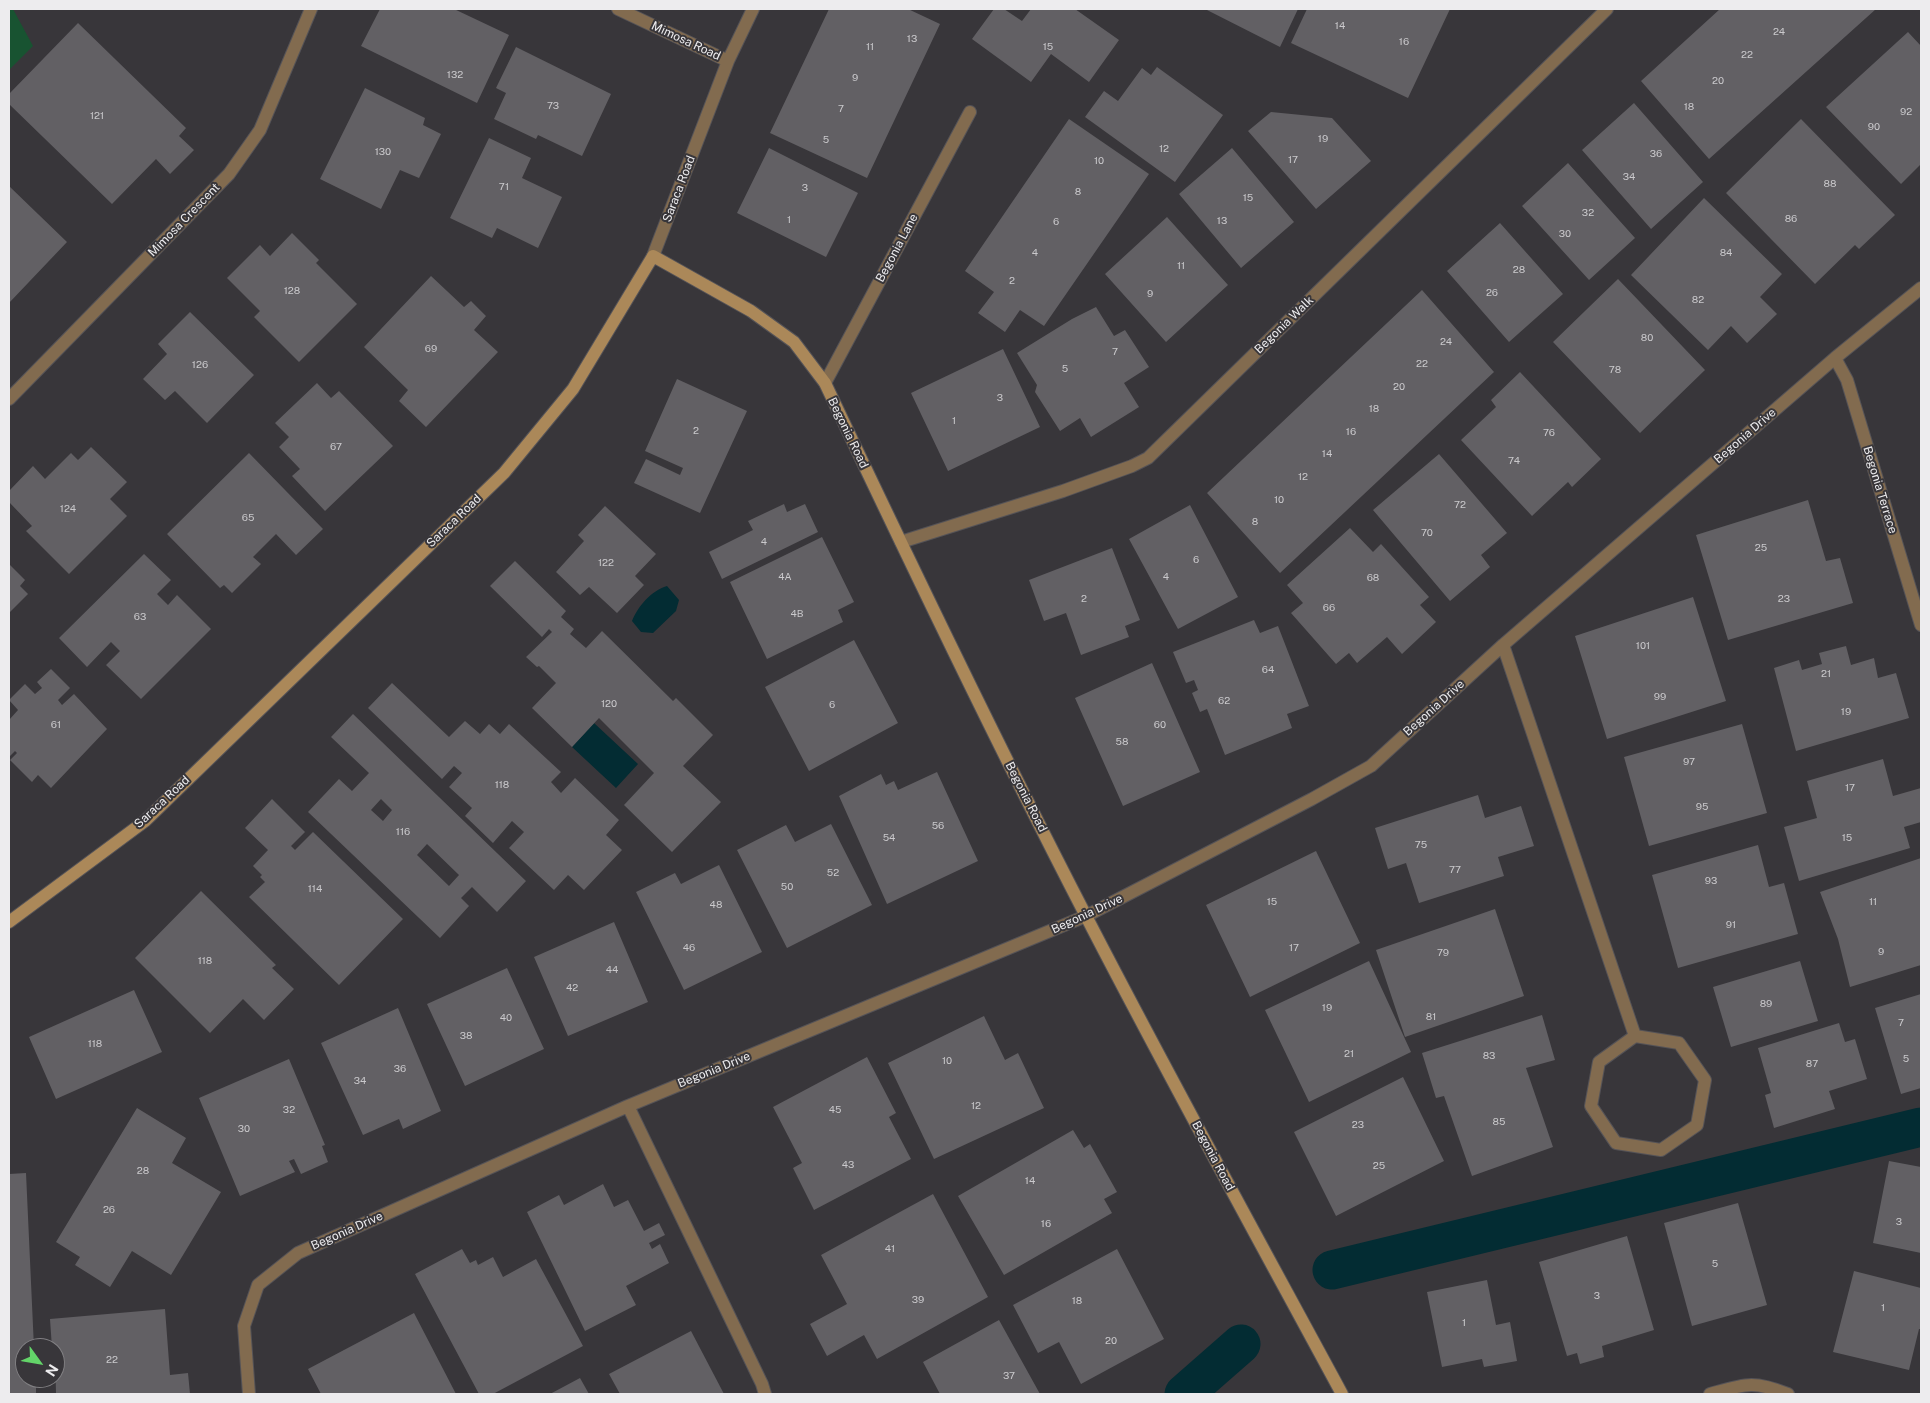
<!DOCTYPE html>
<html>
<head>
<meta charset="utf-8">
<style>
	body { margin:0 }
	#map { position:relative; width:1930px; height:1403px; overflow:hidden; background:#38363a; font-family:"Public Sans",sans-serif }
	canvas { display:block }
	.frame { position:absolute; inset:0; border:10px solid #edecee; pointer-events:none }
	.north { position:absolute; left:15px; top:1338px; width:50px; height:50px; box-sizing:border-box; background:#38363a; border:1px solid #807f82; border-radius:50%; rotate:122deg; font-size:14px; font-weight:700; line-height:20px; text-align:center; color:#edecee }
	.north::after { content:''; display:block; margin:auto; width:18px; height:22px; background:#63d469; clip-path:polygon(50% 0,100% 100%,50% 72%,0 100%) }
</style>
</head>
<body>
<div id="map">
<canvas width="1930" height="1403"></canvas>
<div class="frame"></div>
<div class="north">N</div>
</div>
<script>
const g = document.querySelector('canvas').getContext('2d');
g.lineJoin = 'round';
function fill(path, color) {
  g.fillStyle = color;
  g.fill(path, 'evenodd');
}
function stroke(path, color, width, dash) {
  g.strokeStyle = color;
  g.lineWidth = width;
  g.lineCap = dash ? 'butt' : 'round';
  g.setLineDash(dash || []);
  g.stroke(path);
}
function drawText(font, color, halo, rows, align = 'center') {
  g.font = font + ' "Public Sans",sans-serif';
  g.lineWidth = 4;
  g.setLineDash([]);
  g.textBaseline = 'middle';
  g.strokeStyle = halo;
  g.fillStyle = color;
  for (const [text, x, y, turn = 0] of rows) {
    g.save();
    g.translate(x, y);
    g.rotate((+turn || 0) * Math.PI / 180);
    g.textAlign = isNaN(turn) ? turn : align;
    if (halo) g.strokeText(text, 0, 0);
    g.fillText(text, 0, 0);
    g.restore();
  }
}
fill(new Path2D(`
	M9,9H13L33,46L9,70Z`), '#185331');
fill(new Path2D(`
	M667,586L679,600L676,611L653,633L641,632L632,621C638,606 651,591 667,586Z
	M594,723L638,764L616,788L572,747Z`), '#032c33');
stroke(new Path2D(`
	M1332,1270L1921,1127
	M1184,1394L1241,1344`), '#032c33', 39);
fill(new Path2D(`
	M380,9H454L509,35L477,103L361,46Z
	M829,9H908L940,24L867,178L770,133Z
	M994,9H1004L1022,21L1031,9H1075L1119,40L1089,82L1051,54L1031,82L972,39Z
	M1205,9H1298L1280,47Z
	M1307,9H1450L1408,98L1291,43Z
	M1720,9H1876L1709,159L1641,81Z
	M78,23L186,128L179,136L194,150L170,174L156,159L112,204L9,104V94Z
	M1908,32L1921,46V164L1901,184L1826,107Z
	M516,47L611,94L582,156L538,135L536,139L494,119L506,93L496,88Z
	M1157,67L1223,115L1175,182L1085,117L1104,91L1118,101L1142,68L1151,75Z
	M365,88L425,118L423,125L441,134L419,178L400,170L381,209L320,179Z
	M1634,103L1703,182L1651,229L1582,150Z
	M1271,112L1332,118L1371,161L1316,209L1248,131Z
	M1069,119L1149,174L1044,326L1020,310L1005,332L978,313L994,292L965,271Z
	M1801,119L1895,215L1859,249L1855,245L1815,284L1726,193Z
	M489,138L531,158L522,178L562,197L538,248L497,228L492,238L450,218Z
	M769,148L858,193L826,257L737,213Z
	M1232,148L1294,222L1241,268L1179,194Z
	M1568,163L1635,238L1589,280L1522,206Z
	M9,186L67,242L9,303Z
	M1704,198L1782,274L1760,297L1777,314L1747,343L1731,326L1708,350L1631,275Z
	M1167,217L1228,285L1166,342L1105,274Z
	M1500,223L1563,294L1509,342L1447,271Z
	M292,233L319,260L316,263L357,304L299,362L254,317L260,311L227,278L260,245L270,256Z
	M431,276L464,307L471,301L486,316L474,330L498,352L426,427L399,401L408,390L364,347Z
	M1618,279L1705,370L1640,433L1553,342Z
	M1422,290L1494,372L1280,573L1207,493Z
	M1096,307L1114,336L1125,330L1149,367L1124,383L1139,407L1091,437L1080,418L1060,431L1035,392L1037,385L1017,353L1072,319Z
	M190,312L254,375L207,423L175,391L165,400L143,379L167,354L158,344Z
	M1003,349L1040,427L948,471L911,393Z
	M1520,372L1601,459L1572,487L1568,482L1532,516L1461,440L1496,407L1491,400Z
	M677,379L747,411L700,513L634,483L646,459L680,475L683,468L645,451Z
	M317,383L331,398L339,391L393,446L325,511L292,476L300,469L279,447L289,437L275,423Z
	M91,447L127,482L110,499L127,516L69,574L26,531L32,526L9,502V491L33,466L45,479L71,453L78,460Z
	M249,453L323,529L296,555L276,534L253,557L261,564L232,593L224,585L220,588L167,534Z
	M1439,454L1507,533L1481,555L1490,567L1450,601L1373,510Z
	M1808,500L1826,561L1840,558L1853,603L1728,640L1696,535Z
	M784,504L787,512L805,504L818,532L722,579L709,552L753,530L748,521Z
	M1190,505L1238,597L1178,629L1129,539Z
	M605,506L656,554L635,576L644,585L617,613L589,587L580,595L556,572L584,541L578,535Z
	M1350,528L1373,552L1381,544L1429,597L1420,605L1436,622L1402,654L1387,637L1357,663L1349,653L1336,664L1291,613L1303,603L1287,585Z
	M822,537L854,602L838,610L843,622L767,659L730,582Z
	M1112,548L1140,620L1125,626L1129,637L1081,655L1066,613L1044,621L1029,580Z
	M144,554L171,580L157,594L168,605L177,595L211,629L141,699L106,665L120,651L111,642L87,667L59,638Z
	M515,561L566,611L561,617L574,629L570,634L586,648L602,631L673,701L676,698L713,735L683,766L721,802L672,852L624,805L654,773L599,718L572,747L532,708L556,683L539,666L537,667L526,657L552,632L549,629L542,637L490,586Z
	M9,564L25,580L20,586L28,594L9,613Z
	M1693,597L1726,701L1607,739L1575,636Z
	M1254,620L1260,633L1278,626L1309,706L1287,714L1292,728L1225,755L1207,709L1200,712L1192,693L1198,690L1194,680L1186,683L1173,652Z
	M854,640L898,723L809,771L765,687Z
	M1846,646L1851,665L1874,658L1878,678L1896,673L1909,718L1796,751L1774,668L1799,660L1802,670L1822,664L1819,653Z
	M1152,663L1200,772L1123,806L1075,698Z
	M51,669L70,688L58,700L62,705L74,694L107,729L51,788L38,775L32,782L10,760L17,753L15,751L9,757V720L18,710L9,700L25,684L35,694L42,688L37,682Z
	M392,683L449,737L465,721L480,734L489,724L500,734L509,724L561,772L551,782L561,793L575,778L619,820L606,835L622,850L584,890L568,875L554,890L509,848L524,832L512,821L493,843L465,816L472,808L449,787L462,773L454,766L442,779L368,708Z
	M353,714L526,881L497,912L472,887L461,898L469,906L440,938L308,812L339,779L352,791L369,773L331,737ZM381,799L392,810L383,821L371,810ZM427,844L459,875L449,886L417,855Z
	M1742,724L1767,813L1649,846L1624,757Z
	M1883,759L1893,796L1921,788V822L1904,827L1910,848L1799,881L1784,827L1817,818L1807,781Z
	M937,772L978,861L887,904L839,796L881,774L886,785L894,781L898,790Z
	M1478,795L1485,818L1521,806L1534,846L1498,857L1504,876L1419,903L1406,863L1388,869L1375,828Z
	M272,799L305,832L291,846L295,850L313,832L403,919L339,985L249,897L265,882L260,877L262,875L253,866L268,850L245,828Z
	M831,824L872,905L787,948L737,850L786,825L795,842Z
	M1758,845L1769,887L1784,883L1798,934L1678,968L1652,875Z
	M1316,851L1360,943L1250,997L1206,905Z
	M1921,858V965L1850,987L1838,939L1820,892Z
	M719,865L762,952L684,990L636,892L675,873L681,884Z
	M201,891L276,965L272,968L294,989L264,1020L243,999L210,1033L135,958Z
	M1495,909L1524,996L1405,1037L1376,950Z
	M614,922L648,1002L568,1036L534,957Z
	M1369,961L1411,1052L1309,1102L1265,1010Z
	M1800,961L1818,1021L1731,1047L1713,987Z
	M507,968L544,1049L465,1086L427,1004Z
	M134,990L162,1052L56,1099L29,1037Z
	M1921,994V1088L1901,1094L1875,1008Z
	M398,1008L441,1111L403,1129L399,1119L363,1135L321,1043Z
	M1542,1015L1555,1060L1526,1068L1553,1147L1472,1176L1444,1096L1436,1098L1422,1053Z
	M984,1016L1005,1060L1018,1053L1044,1108L934,1159L888,1063Z
	M1839,1023L1845,1042L1855,1039L1867,1079L1829,1091L1835,1109L1774,1128L1765,1095L1771,1093L1758,1048Z
	M867,1057L896,1113L889,1117L911,1159L814,1210L793,1168L802,1163L773,1107Z
	M289,1059L325,1145L322,1146L328,1162L301,1174L294,1159L289,1161L295,1172L240,1196L199,1098Z
	M1403,1077L1444,1161L1336,1216L1294,1132Z
	M137,1108L186,1138L172,1163L221,1192L171,1275L132,1251L110,1287L75,1265L80,1257L56,1242Z
	M1073,1130L1084,1148L1090,1144L1117,1192L1104,1199L1112,1213L1004,1275L958,1196Z
	M1889,1161L1921,1167V1253L1873,1243Z
	M26,1173L34,1348H25V1378H36V1394H9V1174Z
	M603,1184L614,1207L628,1200L644,1231L659,1223L665,1235L649,1243L652,1249L660,1244L669,1263L626,1286L636,1305L585,1331L527,1212L559,1195L564,1205Z
	M933,1194L988,1297L877,1359L864,1335L827,1356L810,1324L847,1304L821,1255Z
	M1738,1203L1767,1305L1692,1326L1664,1223Z
	M1627,1236L1654,1330L1602,1346L1604,1357L1580,1364L1577,1353L1567,1356L1539,1262Z
	M462,1249L470,1263L476,1260L478,1265L493,1257L503,1277L536,1259L583,1346L493,1394H479L415,1274Z
	M1117,1249L1164,1339L1081,1384L1059,1342L1038,1353L1013,1305Z
	M1854,1271L1921,1288V1329H1919L1909,1370L1833,1352Z
	M1487,1280L1496,1325L1510,1322L1517,1361L1484,1367L1482,1359L1442,1367L1427,1292Z
	M165,1309L170,1375L188,1373L190,1394H56L55,1348H52L50,1319Z
	M414,1313L456,1394H321L308,1369Z
	M999,1320L1040,1394H940L923,1362Z
	M691,1331L724,1394H620L609,1374Z
	M580,1378L589,1394H550Z`), '#626064');
const street = new Path2D(`
	M618,9L728,61
	M653,256L728,61L753,9
	M1835,358L1847,380L1921,625
	M825,383L970,112
	M9,399L229,174L260,130L311,9
	M901,542L1063,491L1132,466L1148,458L1607,9
	M1503,645L1635,1036
	M1635,1036L1679,1043L1705,1080L1697,1125L1661,1150L1616,1143L1591,1106L1599,1062Z
	M628,1106L762,1384L765,1394
	M249,1394L244,1326L258,1285L298,1253L628,1106L1086,916L1312,799L1371,766L1503,645L1835,358L1921,288
	M1710,1394C1745,1384 1753,1380 1788,1394`);
const secondary = new Path2D(`
	M9,922L145,821L504,473L573,389L653,256L751,311L794,342L825,383C910,562 995,740 1086,916C1169,1077 1256,1235 1342,1394`);
stroke(street, '#555357', 14);
stroke(secondary, '#555357', 14);
stroke(street, '#826b4f', 12);
stroke(secondary, '#ab8859', 12);
drawText('10px', '#cac9cc', null, [
	["14",1340,26],
	["24",1779,32],
	["13",912,39],
	["16",1404,42],
	["11",870,47],
	["15",1048,47],
	["22",1747,55],
	["132",455,75],
	["9",855,78],
	["20",1718,81],
	["73",553,106],
	["18",1689,107],
	["7",841,109],
	["92",1906,112],
	["121",97,116],
	["90",1874,127],
	["19",1323,139],
	["5",826,140],
	["12",1164,149],
	["130",383,152],
	["36",1656,154],
	["17",1293,160],
	["10",1099,161],
	["34",1629,177],
	["88",1830,184],
	["71",504,187],
	["3",805,188],
	["8",1078,192],
	["15",1248,198],
	["32",1588,213],
	["86",1791,219],
	["1",789,220],
	["13",1222,221],
	["6",1056,222],
	["30",1565,234],
	["4",1035,253],
	["84",1726,253],
	["11",1181,266],
	["28",1519,270],
	["2",1012,281],
	["128",292,291],
	["26",1492,293],
	["9",1150,294],
	["82",1698,300],
	["80",1647,338],
	["24",1446,342],
	["69",431,349],
	["7",1115,352],
	["22",1422,364],
	["126",200,365],
	["5",1065,369],
	["78",1615,370],
	["20",1399,387],
	["3",1000,398],
	["18",1374,409],
	["1",954,421],
	["2",696,431],
	["16",1351,432],
	["76",1549,433],
	["67",336,447],
	["14",1327,454],
	["74",1514,461],
	["12",1303,477],
	["10",1279,500],
	["72",1460,505],
	["124",68,509],
	["65",248,518],
	["8",1255,522],
	["70",1427,533],
	["4",764,542],
	["25",1761,548],
	["6",1196,560],
	["122",606,563],
	["4A",785,577],
	["4",1166,577],
	["68",1373,578],
	["2",1084,599],
	["23",1784,599],
	["66",1329,608],
	["4B",797,614],
	["63",140,617],
	["101",1643,646],
	["64",1268,670],
	["21",1826,674],
	["99",1660,697],
	["62",1224,701],
	["120",609,704],
	["6",832,705],
	["19",1846,712],
	["61",56,725],
	["60",1160,725],
	["58",1122,742],
	["97",1689,762],
	["118",502,785],
	["17",1850,788],
	["95",1702,807],
	["56",938,826],
	["116",403,832],
	["54",889,838],
	["15",1847,838],
	["75",1421,845],
	["77",1455,870],
	["52",833,873],
	["93",1711,881],
	["50",787,887],
	["114",315,889],
	["15",1272,902],
	["11",1873,902],
	["48",716,905],
	["91",1731,925],
	["46",689,948],
	["17",1294,948],
	["9",1881,952],
	["79",1443,953],
	["118",205,961],
	["44",612,970],
	["42",572,988],
	["89",1766,1004],
	["19",1327,1008],
	["81",1431,1017],
	["40",506,1018],
	["7",1901,1023],
	["38",466,1036],
	["118",95,1044],
	["21",1349,1054],
	["83",1489,1056],
	["5",1906,1059],
	["10",947,1061],
	["87",1812,1064],
	["36",400,1069],
	["34",360,1081],
	["12",976,1106],
	["32",289,1110],
	["45",835,1110],
	["85",1499,1122],
	["23",1358,1125],
	["30",244,1129],
	["43",848,1165],
	["25",1379,1166],
	["28",143,1171],
	["14",1030,1181],
	["26",109,1210],
	["3",1899,1222],
	["16",1046,1224],
	["41",890,1249],
	["5",1715,1264],
	["3",1597,1296],
	["39",918,1300],
	["18",1077,1301],
	["1",1883,1308],
	["1",1464,1323],
	["20",1111,1341],
	["22",112,1360],
	["37",1009,1376]
]);
drawText('12px', '#edecee', '#38363a', [
	["Mimosa Road",686,41,25],
	["Saraca Road",679,189,-69],
	["Mimosa Crescent",184,220,-46],
	["Begonia Lane",897,248,-62],
	["Begonia Walk",1284,325,-44],
	["Begonia Road",848,433,64],
	["Begonia Drive",1745,436,-41],
	["Begonia Terrace",1880,490,73],
	["Saraca Road",454,521,-44],
	["Begonia Drive",1434,708,-42],
	["Begonia Road",1026,797,63],
	["Saraca Road",162,802,-43],
	["Begonia Drive",1087,914,-25],
	["Begonia Drive",714,1070,-22],
	["Begonia Road",1213,1156,62],
	["Begonia Drive",347,1231,-24]
]);
</script>
</body>
</html>
